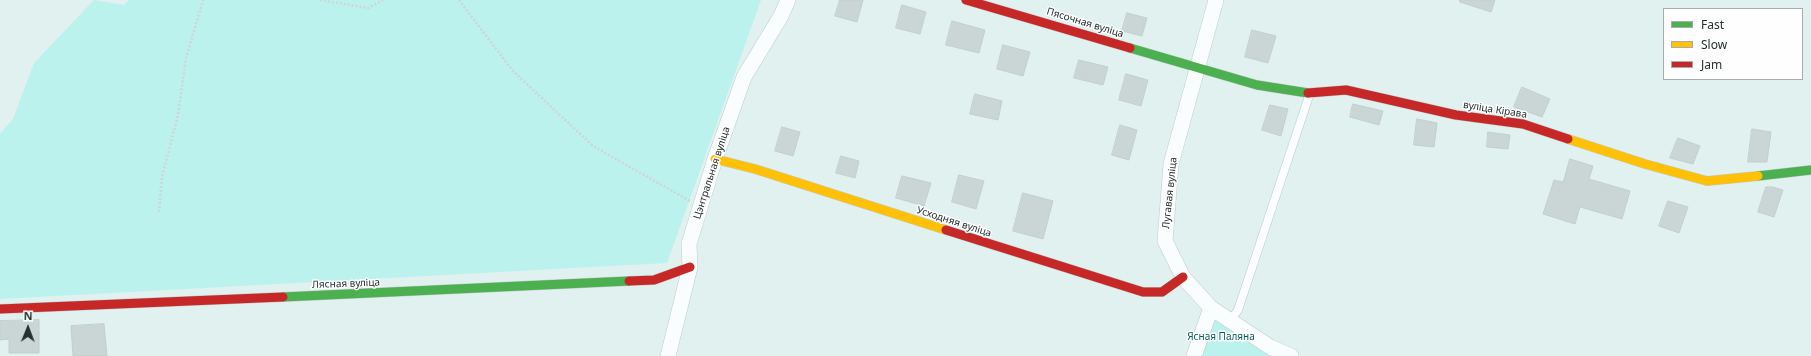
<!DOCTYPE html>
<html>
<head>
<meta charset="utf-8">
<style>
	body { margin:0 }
	#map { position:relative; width:1811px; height:356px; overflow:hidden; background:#e0f1f0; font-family:"Noto Sans",sans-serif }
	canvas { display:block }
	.legend { position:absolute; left:1663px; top:8px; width:140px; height:72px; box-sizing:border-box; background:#fefefe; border:1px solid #a7acac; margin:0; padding:5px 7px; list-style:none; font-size:12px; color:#253130 }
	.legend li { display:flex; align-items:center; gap:8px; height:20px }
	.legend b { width:20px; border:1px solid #a7acac }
	.north { position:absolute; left:8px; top:308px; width:40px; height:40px; -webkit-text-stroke:3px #fefefe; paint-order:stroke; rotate:1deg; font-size:11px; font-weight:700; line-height:16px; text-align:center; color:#253130 }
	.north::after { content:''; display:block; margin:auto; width:14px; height:18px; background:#253130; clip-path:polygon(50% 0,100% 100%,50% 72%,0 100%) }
</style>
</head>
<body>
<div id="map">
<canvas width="1811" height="356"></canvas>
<ul class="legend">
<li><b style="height:5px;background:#4caf50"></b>Fast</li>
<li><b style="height:5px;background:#ffc107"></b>Slow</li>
<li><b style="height:5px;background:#c62828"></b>Jam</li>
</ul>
<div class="north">N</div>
</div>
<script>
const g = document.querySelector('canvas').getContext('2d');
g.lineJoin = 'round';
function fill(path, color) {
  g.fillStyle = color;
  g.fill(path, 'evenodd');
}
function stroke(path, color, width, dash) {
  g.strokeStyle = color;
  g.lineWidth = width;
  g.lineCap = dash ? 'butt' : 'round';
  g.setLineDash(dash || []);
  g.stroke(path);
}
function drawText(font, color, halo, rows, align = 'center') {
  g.font = font + ' "Noto Sans",sans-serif';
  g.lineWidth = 3;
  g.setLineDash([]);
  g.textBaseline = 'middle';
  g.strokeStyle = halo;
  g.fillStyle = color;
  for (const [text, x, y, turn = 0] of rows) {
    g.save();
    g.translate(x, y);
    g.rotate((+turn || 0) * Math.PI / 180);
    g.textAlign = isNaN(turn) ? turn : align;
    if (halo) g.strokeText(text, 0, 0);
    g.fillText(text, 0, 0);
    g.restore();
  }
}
fill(new Path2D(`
	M94,0L124,5L129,0H761L667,263L0,299V134L13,119L34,63Z
	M1211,308L1297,356H1194Z`), '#bcf2ee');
const building = new Path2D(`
	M840,0H863L857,22L835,16Z
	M1460,0H1495L1491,12L1460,2Z
	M902,5L926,12L920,34L896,28Z
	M1127,13L1147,18L1142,36L1122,31Z
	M952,21L985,30L979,53L946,45Z
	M1252,30L1276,36L1268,63L1245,57Z
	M1003,45L1030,52L1023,76L997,69Z
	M1079,60L1108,67L1103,85L1074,78Z
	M1126,74L1148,80L1141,106L1119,100Z
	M1522,87L1550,99L1542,117L1514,107Z
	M975,94L1002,101L998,120L970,114Z
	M1353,104L1383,111L1379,125L1350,117Z
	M1270,105L1288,109L1281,136L1262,130Z
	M1417,119L1437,123L1434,147L1414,145Z
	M1120,125L1137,130L1129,160L1112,155Z
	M782,127L800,132L793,156L775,151Z
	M1752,129L1771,132L1767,162H1748Z
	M1488,132L1510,135L1508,149L1487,147Z
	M1678,138L1700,146L1693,164L1670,158Z
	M841,156L859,161L855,178L836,173Z
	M1570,159L1593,166L1589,179L1630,191L1622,219L1580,207L1575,224L1543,214L1554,180L1563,182Z
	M959,175L984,181L976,209L952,202Z
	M902,176L931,183L924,206L896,198Z
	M1766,187H1773L1783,190L1774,217L1758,212Z
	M1023,193L1053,201L1043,239L1013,231Z
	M1668,201L1688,207L1679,233L1659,226Z
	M39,320V353H9V339L0,340V321Z
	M104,324L107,356H73L71,326Z`);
fill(building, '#cad6d6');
stroke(building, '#c2cfce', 1);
const lane = new Path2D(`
	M1230,321L1238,310L1310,93`);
const street = new Path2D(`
	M1216,0L1171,164L1165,241L1183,277L1211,308L1270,347L1291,356
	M668,356L690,267L689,244L715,159L744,77L781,16L788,0
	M1194,356L1211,308`);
const fast = new Path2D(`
	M1130,48L1257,85L1308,93
	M1758,176L1811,170
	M283,297L629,281`);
const slow = new Path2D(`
	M1568,139L1645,164L1707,181L1758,176
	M715,159L755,169L946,230`);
const jam = new Path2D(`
	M966,0L1130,48
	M1308,93L1346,90L1456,115L1523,124L1568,139
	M946,230L1143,292H1162L1183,277
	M629,281L654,280L690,267
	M0,309L283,297`);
stroke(lane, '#bfcccb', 9);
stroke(street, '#bfcccb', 16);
stroke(fast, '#bfcccb', 10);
stroke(slow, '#bfcccb', 10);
stroke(jam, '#bfcccb', 10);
stroke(new Path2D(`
	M320,0L368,8L383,0
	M459,0L513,71L593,146L690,201
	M159,212L162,177L178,115L186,58L203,0`), '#d0d5d5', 2.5, [2, 2]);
stroke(lane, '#fafdfd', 8);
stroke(street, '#fafdfd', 15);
stroke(fast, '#4caf50', 9);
stroke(slow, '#ffc107', 9);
stroke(jam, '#c62828', 9);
drawText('10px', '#253130', '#fefefe', [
	["Пясочная вуліца",1085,23,17],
	["вуліца Кірава",1495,110,9],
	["Цэнтральная вуліца",712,173,-72],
	["Лугавая вуліца",1170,193,-84],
	["Усходняя вуліца",954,222,18],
	["Лясная вуліца",346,284,-2]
]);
drawText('10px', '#0c5e5b', '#fefefe', [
	["Ясная Паляна",1221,337]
]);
</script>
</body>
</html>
